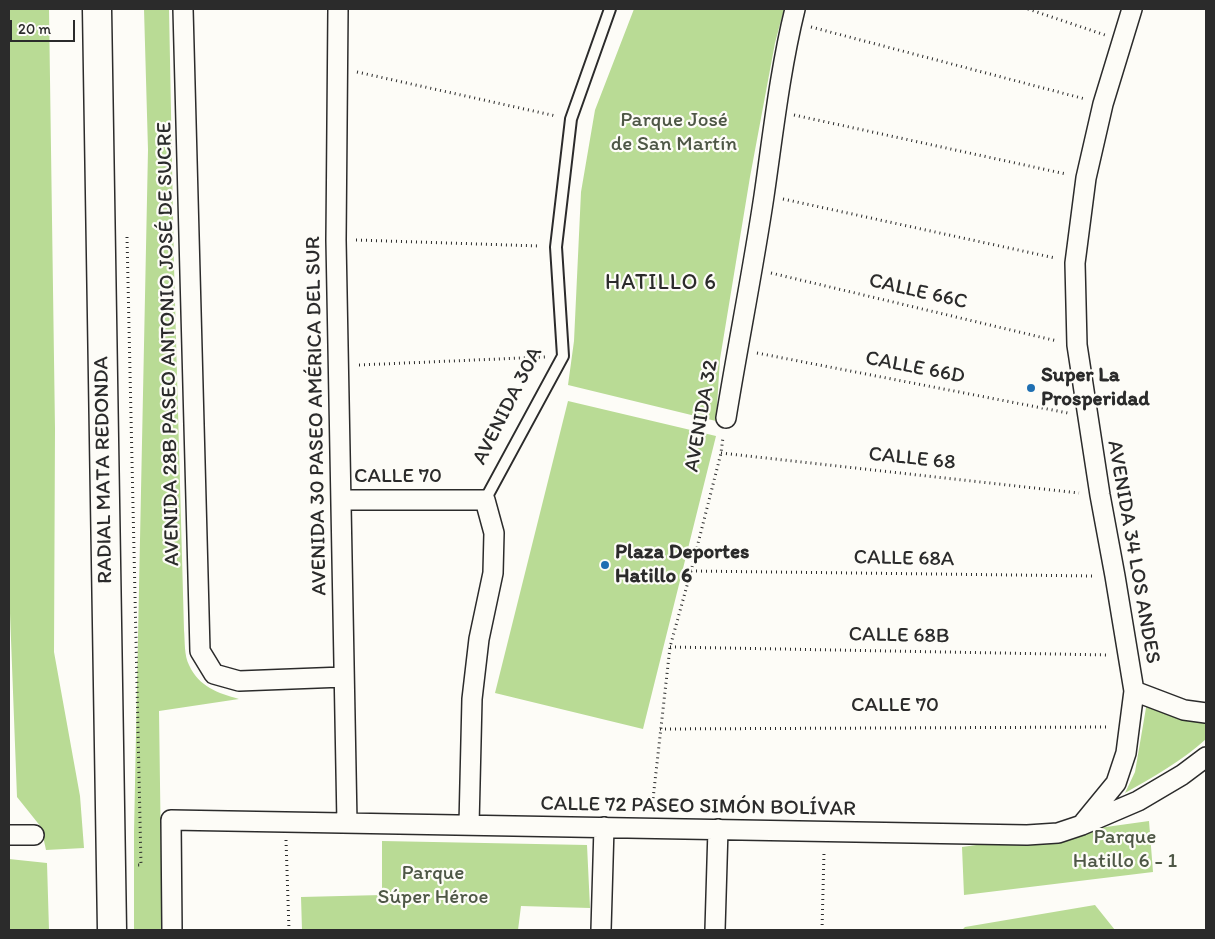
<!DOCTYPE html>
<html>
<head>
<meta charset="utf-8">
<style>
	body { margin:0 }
	#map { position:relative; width:1215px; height:939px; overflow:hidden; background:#fdfcf7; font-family:Itim,sans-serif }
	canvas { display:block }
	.frame { position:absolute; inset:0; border:10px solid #2b2b2b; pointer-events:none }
	.scale { position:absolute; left:10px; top:20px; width:65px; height:22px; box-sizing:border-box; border:2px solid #2b2b2b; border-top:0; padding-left:6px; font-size:15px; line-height:18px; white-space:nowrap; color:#2b2b2b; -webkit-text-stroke:4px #fdfcf7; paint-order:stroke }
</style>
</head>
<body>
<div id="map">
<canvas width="1215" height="939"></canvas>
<div class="frame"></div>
<div class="scale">20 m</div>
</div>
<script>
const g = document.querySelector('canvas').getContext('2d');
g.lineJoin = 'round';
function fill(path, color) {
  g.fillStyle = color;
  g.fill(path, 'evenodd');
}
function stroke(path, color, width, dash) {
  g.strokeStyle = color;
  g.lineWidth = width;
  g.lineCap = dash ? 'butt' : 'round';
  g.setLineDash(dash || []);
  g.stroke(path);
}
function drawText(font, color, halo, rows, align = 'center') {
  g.font = font + ' Itim,sans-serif';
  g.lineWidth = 4.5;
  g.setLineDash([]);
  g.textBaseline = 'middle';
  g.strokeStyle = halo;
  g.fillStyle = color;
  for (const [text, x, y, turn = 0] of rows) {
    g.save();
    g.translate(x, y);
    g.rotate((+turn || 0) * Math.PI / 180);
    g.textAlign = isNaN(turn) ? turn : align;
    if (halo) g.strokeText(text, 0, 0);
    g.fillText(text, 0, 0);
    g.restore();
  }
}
fill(new Path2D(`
	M9,9H49L55,429L54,652L80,796L84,848L46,850L41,827L17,797L9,587Z
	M144,9H169L174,266L184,630C185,641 184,656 189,665C199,687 218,693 239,699L159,711L162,930H134V832L148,150Z
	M634,9H784L775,43L750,177L720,359L716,421L568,385L574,341L581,192L595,110Z
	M568,401L716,436L643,729L495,693Z
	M1147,702L1206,715V739C1182,761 1153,777 1125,793L1135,772Z
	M1149,821L1153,872L964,895L962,847Z
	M382,841L587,845L590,908L521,906L518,930H302L301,897L382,895Z
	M9,859L47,863L49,930H9Z
	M1095,905L1115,930H962L965,927Z`), '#b9db95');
const service = new Path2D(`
	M485,500L563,356L556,247L571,119L610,9`);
const minor = new Path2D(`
	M183,9L200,651L214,674L239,681L343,677
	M338,9L336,240L347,823
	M726,418C738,344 753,270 764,196C773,134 780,70 795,9
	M341,500H485L494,533L493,573L479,639L472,699L469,825
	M1134,691L1184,710L1206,713
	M1084,822L1116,783L1126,753L1134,691L1115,576L1100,495L1077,345L1075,263L1086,178L1103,104L1132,9
	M9,835H34
	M172,930L171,820L1027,835L1058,833L1082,825L1138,801L1182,775L1206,757
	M601,930L604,827
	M715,930L718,829`);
const secondary = new Path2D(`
	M97,9L112,930`);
stroke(service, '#2b2b2b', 14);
stroke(minor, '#2b2b2b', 22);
stroke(secondary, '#2b2b2b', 31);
stroke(new Path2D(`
	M1028,9L1105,35
	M811,27L1085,99
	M357,72L556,116
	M794,115L1066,174
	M783,199L1055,258
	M127,237L141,865H135
	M356,240L540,246
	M771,273L1057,341
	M757,353L1068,413
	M359,365L545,357
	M721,453L1079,493
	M691,571L1095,576
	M670,647L1109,655
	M660,729L1110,727
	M652,808L670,647L691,571L721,453L723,437
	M286,840L289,930
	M822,930L824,852`), '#2b2b2b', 3, [1, 4]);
stroke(service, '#fdfcf7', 10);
stroke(minor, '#fdfcf7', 19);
stroke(secondary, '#fdfcf7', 28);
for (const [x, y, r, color] of [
	[1031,388,5,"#1f6fb2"],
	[605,565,5,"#1f6fb2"]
]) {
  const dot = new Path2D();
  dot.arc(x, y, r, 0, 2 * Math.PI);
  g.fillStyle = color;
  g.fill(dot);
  stroke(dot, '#fdfcf7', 2);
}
drawText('21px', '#4e5746', '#fdfcf7', [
	["Parque José",674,121],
	["de San Martín",674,145],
	["Parque",1125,838],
	["Hatillo 6 - 1",1125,862],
	["Parque",433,874],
	["Súper Héroe",433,898]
]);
drawText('21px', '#2b2b2b', '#fdfcf7', [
	["CALLE 66C",918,292,13],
	["AVENIDA 28B PASEO ANTONIO JOSÉ DE SUCRE",169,344,-91],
	["CALLE 66D",915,368,11],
	["AVENIDA 30A",508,406,-63],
	["AVENIDA 30 PASEO AMÉRICA DEL SUR",317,416,-91],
	["AVENIDA 32",702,416,-80],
	["CALLE 68",912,459,6],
	["RADIAL MATA REDONDA",104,470,-91],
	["CALLE 70",398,477],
	["AVENIDA 34 LOS ANDES",1133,552,80],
	["CALLE 68A",904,559,1],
	["CALLE 68B",899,636,1],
	["CALLE 70",895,706],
	["CALLE 72 PASEO SIMÓN BOLÍVAR",698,807,1]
]);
drawText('bold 21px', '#2b2b2b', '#fdfcf7', [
	["Super La",1041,376],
	["Prosperidad",1041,400],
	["Plaza Deportes",615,553],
	["Hatillo 6",615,577]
], 'left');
g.letterSpacing = '1px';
drawText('22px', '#2b2b2b', '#fdfcf7', [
	["HATILLO 6",661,283]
]);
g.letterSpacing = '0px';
</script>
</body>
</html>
